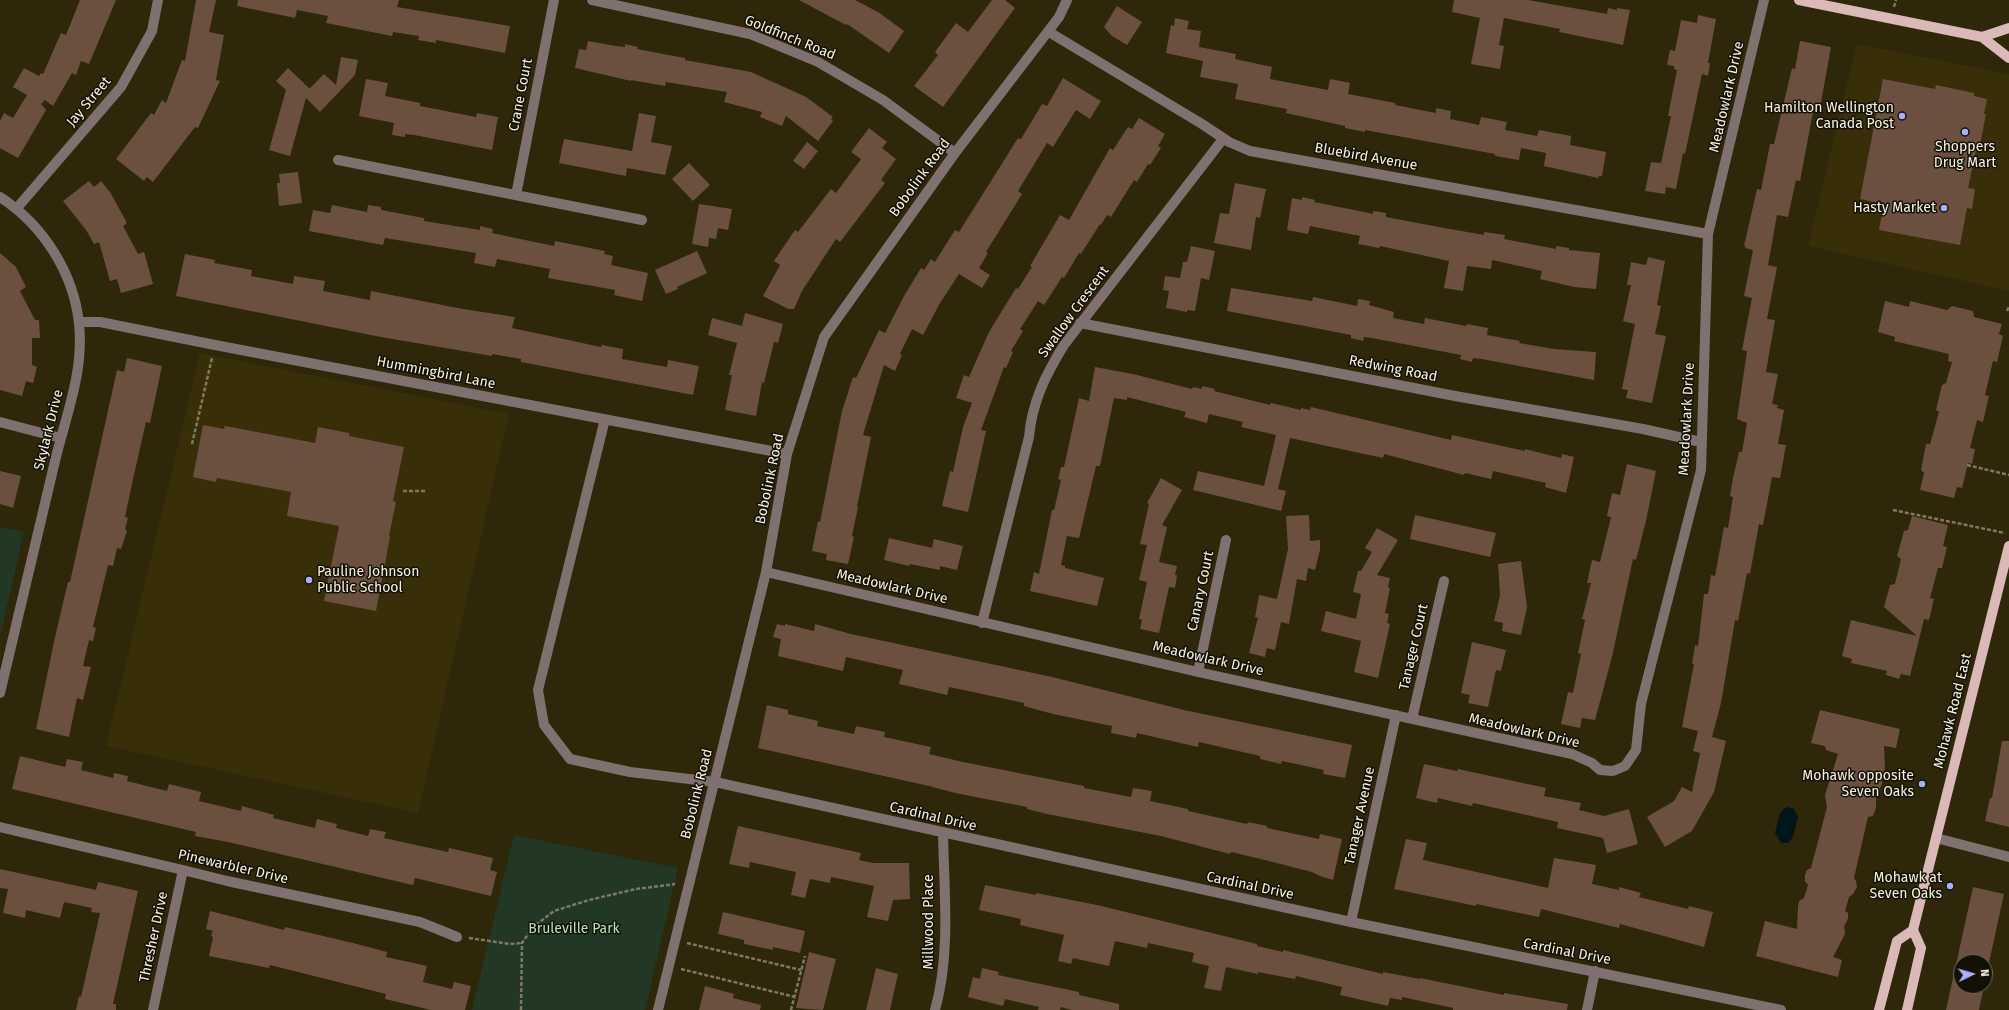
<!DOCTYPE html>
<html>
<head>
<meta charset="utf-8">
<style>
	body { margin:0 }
	#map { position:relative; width:2009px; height:1010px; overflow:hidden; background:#2e2709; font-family:"Fira Sans",sans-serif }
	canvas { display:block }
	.north { position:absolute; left:1953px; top:954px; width:40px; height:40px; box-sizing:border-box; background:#131005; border:1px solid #6e6b5d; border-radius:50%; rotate:85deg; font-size:11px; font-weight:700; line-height:16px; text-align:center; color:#f7f3e2 }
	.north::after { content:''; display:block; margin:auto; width:14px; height:18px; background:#aaaffb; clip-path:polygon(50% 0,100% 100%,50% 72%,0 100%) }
</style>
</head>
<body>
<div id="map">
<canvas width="2009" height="1010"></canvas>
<div class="north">N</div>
</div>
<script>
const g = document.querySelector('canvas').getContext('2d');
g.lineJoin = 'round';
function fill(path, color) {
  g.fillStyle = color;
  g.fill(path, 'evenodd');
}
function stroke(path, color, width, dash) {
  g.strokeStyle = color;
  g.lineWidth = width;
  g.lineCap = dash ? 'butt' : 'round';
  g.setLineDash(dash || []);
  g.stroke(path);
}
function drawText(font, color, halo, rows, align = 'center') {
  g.font = font + ' "Fira Sans",sans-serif';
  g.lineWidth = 3;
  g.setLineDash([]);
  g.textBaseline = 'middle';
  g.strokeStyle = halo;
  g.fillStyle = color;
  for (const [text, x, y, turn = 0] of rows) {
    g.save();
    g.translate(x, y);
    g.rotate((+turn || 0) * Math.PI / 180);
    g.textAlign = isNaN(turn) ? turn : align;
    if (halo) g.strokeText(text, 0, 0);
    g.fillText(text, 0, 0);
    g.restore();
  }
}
fill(new Path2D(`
	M1857,44L2009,74V291L1808,246Z
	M200,353L509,414L418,813L106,746Z`), '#382f08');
fill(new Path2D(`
	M0,527L24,532L0,637Z
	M514,835L678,868L645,1010H472Z`), '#223824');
fill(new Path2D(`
	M1787,807L1794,809L1798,817L1793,837L1788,843H1781L1775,833L1780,813Z`), '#001619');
fill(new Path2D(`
	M80,0H116L89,64L81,61L76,75L72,73L53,106L45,100L41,104L46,110L18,158L0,148V121L4,113L13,118L27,95L13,87L24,68L39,76L41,73L43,74L61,33L66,35Z
	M196,0H216L209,32L224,35L216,80L220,81L198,128L195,127L153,182L147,177L144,181L116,159L151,113L154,115L162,100L166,103L182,60L185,61Z
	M238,0H399L397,7L510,26L505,53L436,40V43L418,40L419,36L393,32L392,36L326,23L328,16L297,10L295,18L237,6Z
	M799,0H855L878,12L904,31L889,53L847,24L846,25Z
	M992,0H1005L1015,8L943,107L914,86L938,55L935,52L956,23L968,32Z
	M1454,0H1528L1607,14L1608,8L1617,10V8L1630,10L1623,45L1559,32L1560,29L1504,18L1499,45L1504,46L1500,69L1471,64L1480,18L1452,12Z
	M1117,6L1142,22L1127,45L1112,36L1104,27Z
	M1698,15L1716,19L1708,63H1710L1708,76L1702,74L1685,154L1683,153L1676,189L1666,187L1665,194L1645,191L1651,162L1661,163L1671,116H1668L1677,70L1674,69V66L1667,65L1670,50L1675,51L1681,20L1697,23Z
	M1175,18L1189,21L1187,29L1201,31L1199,47L1236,54L1235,59L1272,67L1270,79L1328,90L1330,79L1350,83L1348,94L1395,103V105L1436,113V108L1451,111L1450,119L1479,125L1481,117L1507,122L1505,130L1537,136L1539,130L1571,136L1570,145L1606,152L1602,176H1599L1598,178L1544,166L1546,153L1521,148L1519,160L1495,156V154L1365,130V132L1345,128V126L1286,113L1287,109L1235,99L1238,84L1200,77L1203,61L1166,53L1171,25L1174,26Z
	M588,41L616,46L625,47V44L638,47L637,49L685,58V60L751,72L806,97L833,117L831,119L833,121L818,141L786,116L782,126L760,117L762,112L724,102L727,92L666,82L665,86L631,80V81L575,68L579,49L586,50Z
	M1800,41L1831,47L1820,108L1814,107L1800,181L1796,180L1788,217L1777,215L1768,265L1777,267L1767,319L1775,320L1766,372L1778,374L1772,404L1778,405L1777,408L1784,410L1778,444L1786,445L1780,478L1772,477L1763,525L1759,524L1750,574L1747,573L1738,621L1735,620L1721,703L1712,737L1726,741L1714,792L1692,831L1665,847L1647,817L1674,801L1682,787L1692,792L1700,753L1693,751L1698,731L1682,727L1694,664H1692L1695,645L1698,646L1704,594H1708L1711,575L1715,576L1724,527L1728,528L1733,497L1730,496L1733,478L1739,452H1742L1747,423L1737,419L1747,351L1742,350L1752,298L1744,296L1753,250L1745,248L1746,246H1744L1757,189L1761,190L1770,144H1774L1792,68L1795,69Z
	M341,57L358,60L355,75L320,112L306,98L290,156L269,150L286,90L276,81L288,68L309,88V89L324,74L336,85Z
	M1063,78L1101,101L1090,119L1076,110L1053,147L1047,143L1018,191L1022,194L986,252L988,253L979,268L990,275L982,288L959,274L940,303L923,335L912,329L900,354L902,355L895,371L884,365L863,435L871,437L857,507H858L852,536L854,537L848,564L826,560L827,554L812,551L818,521L820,522L842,411L853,377L856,378L879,330L885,333L904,296L921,268L924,270L931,259L935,262L955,230L959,232L1018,138L1021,139L1042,104L1047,106Z
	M366,79L388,83L385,96L420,103V106L476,117L477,113L498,117L492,150L414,135L405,134V137L392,135L394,123L359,116Z
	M1883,79L1935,89L1936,85L1974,93V96L1987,99L1984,114H1986L1979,150H1976L1968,188L1975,189L1972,209L1967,208L1960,245L1879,230L1884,204L1860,199Z
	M639,113L656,116L651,142L672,146L665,175L627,168L626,176L559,163L564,139L632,151Z
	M1139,118L1165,134L1158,146L1161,148L1150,165L1148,164L1137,182L1134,180L1111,217L1107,215L1101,225L1100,224L1081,254L1079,253L1064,278L1062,277L1044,305L1038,301L1020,329L1023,331L1011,351L1013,352L1006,368L1004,367L981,430L986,431L968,512L942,506L950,471L953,472L963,427L972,403L956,398L964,375L969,377L989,332L1016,288L1018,289L1032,267L1030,266L1060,215L1069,220L1110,148L1113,150L1128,127L1132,129Z
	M869,128L887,142L882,148L896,159L881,180L885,183L840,242L836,239L802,291L794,309H788L763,296L780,265L774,261L795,230L798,232L831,189L836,193L861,159L851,152Z
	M807,142L818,151L804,169L793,161Z
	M689,163L710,185L693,201L672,179Z
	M298,172L302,203L279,206L277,183H280L279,174Z
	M89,181L94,187L101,181L110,192L127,223L123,226L138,254L144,252L153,284L121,293L117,279L110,281L99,242L94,244L86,230L63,201Z
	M1235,183L1266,189L1260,218L1256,217L1251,250L1214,243L1220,213L1229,214Z
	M1302,197L1315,200L1314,202L1364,212L1373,214V211L1386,213V217L1439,227L1484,235V232L1505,235L1504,239L1546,247L1556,249V246L1569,248V250L1600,253L1596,289L1574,287L1540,279L1542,271L1492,260L1491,269L1467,266L1463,291L1444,288L1449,261L1380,246L1379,248L1358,244L1360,236L1310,226L1308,234L1287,230L1292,198L1302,200Z
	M699,204L732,209L728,230L718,228L716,239L709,238L708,247L692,244Z
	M332,205L367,212L368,205L381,207V210L424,218V221L480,230V226L493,229L492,233L501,235L554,246L555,241L605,251L604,254L613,256L611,265L648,273L642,301L614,295L615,290L548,278L550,269L497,259L495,267L474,263L476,253L385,238L383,245L309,231L313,210L330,213Z
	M1191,246L1215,251L1209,280L1201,278L1195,311L1187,310V312L1166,308L1169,291L1163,290L1165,276L1180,278L1183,262H1187Z
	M697,251L707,273L677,287L678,289L666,294L655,270Z
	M0,253L16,267L26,287L20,291L35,320H39L40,338H32V365L37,367L33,383L26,381L22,396L0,390Z
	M185,254L215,260L214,263L252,270L251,276L293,284L294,276L325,281L323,291L370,300L371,291L463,309L515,317L512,328L601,347L602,345L623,349L622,359L667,367L668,360L699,366L693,395L521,362V359L492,354V356L381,337L176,296Z
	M1648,257L1665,261L1657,305L1661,306L1655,334L1666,336L1652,403L1626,398L1628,390L1622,389L1635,324L1623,321L1631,285H1627L1631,262L1646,265Z
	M1231,288L1312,301L1313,297L1357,306L1358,299L1370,301L1369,305L1394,312L1393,318L1424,324L1425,318L1466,326L1467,324L1488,328L1487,335L1520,341L1519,343L1554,349L1596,352L1594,380L1482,359L1473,358L1472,362L1460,359L1461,355L1372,338L1364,337L1363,341L1351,338V335L1227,311Z
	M1885,301L1909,307L1910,301L1947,310L1952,306L1973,311L1974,317L2002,324L1999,334L2003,336L1997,362L1993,361L1985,395L1989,396L1983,422L1977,420L1970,448L1975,449L1972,464L1968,463L1962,488L1957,487L1954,498L1920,490L1924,473L1921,470L1926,444H1930L1939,412L1936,410L1942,385L1946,383L1952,362L1948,361L1949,354L1894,341L1895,337L1878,332Z
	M745,313L783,324L778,343L774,342L764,383L762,382L756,416L725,410L732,375H729L737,343L708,335L712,318L742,326Z
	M127,358L162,366L150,423L146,422L133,479L125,517L128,518L125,529L127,531L121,549L117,548L113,566L108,565L93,627L96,628L93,641L89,640L83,666L91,667L83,700L77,698L69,737L36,729L55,637L68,582H70L117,370L124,372Z
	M1095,367L1133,374L1192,389L1193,387L1202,389V386L1215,389L1214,391L1270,405L1271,403L1301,410V408L1310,410L1311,407L1451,440L1452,435L1525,451V449L1561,458L1562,454L1574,457L1566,493L1545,487L1546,483L1493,471L1491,479L1465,473L1464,475L1384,454L1383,458L1290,438L1278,489L1286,491L1281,511L1193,490L1198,471L1264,486L1276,435L1241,427L1243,422L1209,414L1207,423L1184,417L1186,412L1127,397V400L1114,398L1100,466H1096L1079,538L1067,536L1061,565L1065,566V568L1104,578L1097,606L1030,591L1034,572L1039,574L1052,510H1054L1061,480L1058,479L1061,467H1064L1079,398L1089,401Z
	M203,425L224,429L225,426L315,443L318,427L349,433V436L404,447L393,501L396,502L389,536L390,537L376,611L324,601L339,526L287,516L291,492L217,478L216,482L193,477Z
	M1627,464L1656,471L1646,521L1636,560L1633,559L1612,657L1595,720L1582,718L1580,728L1561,724L1568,692L1573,693L1581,654L1578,653L1585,620L1582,619L1591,583H1587L1592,560L1600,562L1611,517L1607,516L1612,493L1620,495Z
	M0,471L21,476L13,508L0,504Z
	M1161,478L1182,490L1162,525L1167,527L1159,562L1177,566L1175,575H1177L1175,588L1169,587L1159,633L1140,629L1142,620L1139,619L1147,582L1139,580L1147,545L1140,544L1149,504L1147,503Z
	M1309,515L1310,541L1320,540V550L1315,570L1308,568L1306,581L1297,579L1289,624L1281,622L1275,650L1267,648L1265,657L1249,653L1258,618L1255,617L1259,595L1277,599L1288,549L1286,516Z
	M1415,515L1496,533L1490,557L1410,539Z
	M1912,516L1948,525L1943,546L1947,547L1942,568H1938L1930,598L1934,599L1929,620L1924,619L1910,676L1901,674L1899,679L1886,675L1887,671L1851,663L1852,659L1842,656L1851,620L1917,636L1884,607L1890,585L1895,584L1901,559L1897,556L1904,531L1908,530Z
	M1377,528L1398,540L1377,575L1390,578L1388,587L1390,588L1385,613L1389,614L1387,623L1390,624L1378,678L1354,672L1361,641L1321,631L1326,611L1356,619L1361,594L1353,592L1358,571H1361L1372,552L1365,548Z
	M889,538L932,548L934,539L963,546L957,570L940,566V570L910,564L909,566L884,560Z
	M1521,561L1527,607L1521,635L1502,631L1503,623L1494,621L1500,595L1498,564Z
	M777,624L785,626V624L814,631L815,624L851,634L1052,677L1184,710L1352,745L1345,778L1323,774L1324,770L1282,761L1281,764L1260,759V756L1199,742L1198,747L1137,733L1136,738L1111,733L1112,726L1053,714L1024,706V703L973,692L949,687L947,695L899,684L903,670L846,657L843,671L778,656L781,639L773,637Z
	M1472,642L1506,650L1501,671L1496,670L1488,707L1468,703L1470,695L1461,693Z
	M767,705L788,710V714L818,721L817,726L854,734L856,726L885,732L884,737L931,747L929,754L963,762L1064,782L1084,786V788L1131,797L1133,788L1152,791L1150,801L1188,809V811L1247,824L1248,822L1267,826V828L1319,839L1320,834L1342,839L1333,880L1320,876L1312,872L1265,860L1231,852L1230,854L1161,836L1047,814L1027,809V807L955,793L929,786L758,748Z
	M1820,710L1900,729L1896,748L1884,746L1885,769L1882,776V784L1876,797V808L1873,816L1868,817L1854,878L1856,881L1857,887L1853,894L1849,897L1845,911L1848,913V919L1844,926L1845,934L1833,957L1842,960L1838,977L1756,956L1765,921L1797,929L1798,907L1799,901L1804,898L1808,885L1805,881V875L1807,870L1811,868L1827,807L1825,795L1838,754L1826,750L1825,746L1811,743Z
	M2002,741H2009V827L1985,821L1990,798H1992Z
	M20,756L65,767L67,759L83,762L81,770L113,778L114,773L128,776L127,781L167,791L169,784L201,792L199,801L241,811L242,806L274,815L273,818L315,828L317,819L337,824L336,828L368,836L370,829L386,832L384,838L448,852L449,848L493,858L490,870L497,872L491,896L415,878L413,885L228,842L195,836L196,832L12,789Z
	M1424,764L1457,771L1458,769L1546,788L1544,796L1581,803L1579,810L1604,816L1629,809L1638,844L1607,853L1603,838L1557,828L1558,822L1473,803L1472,806L1438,798L1437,803L1416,798Z
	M738,826L861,853L859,860L873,863H909L910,899L893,900L888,921L867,917L874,886L831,877L830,883L810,879L805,898L791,895L796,872L750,862L749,868L729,864Z
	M1406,839L1427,843L1423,860L1548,888L1554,858L1596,865L1592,884L1619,890V887L1641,893L1639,897L1688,909L1689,906L1713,912L1704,947L1620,924L1619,928L1541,909L1539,917L1476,904V906L1394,889Z
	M0,869L96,890L98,882L138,891L113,1004H116V1010H76L79,996L81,997L100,913L91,912L92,908L64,902L60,918L26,910L25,918L3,913L8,889L0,888Z
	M985,885L1036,895V893L1097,905L1257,944V946L1283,952V950L1383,974V972L1420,979V978L1504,995V993L1568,1004L1567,1010H1453V1008L1402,997V1000L1390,998L1388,1006L1340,995L1342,987L1296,976L1295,979L1258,972V974L1226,967L1221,991L1204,988L1209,966L1192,962L1194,953L1148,943L1147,948L1115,941L1109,966L1073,958L1071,964L1058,961L1064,935L1020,925L1021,919L979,910Z
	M1973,887L2004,894L1985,981V962H1961V986H1984L1979,1010H1946Z
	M210,911L284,930L285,927L353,943L387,952L386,957L427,966L423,982L452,989L454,982L471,986L465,1010H431L385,999L386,994L270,965L269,968L209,956L213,937L211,936L213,931L206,929Z
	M723,912L805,931L800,953L773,947V950L744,944V940L718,934Z
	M809,952L836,959L823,1010L796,1008Z
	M876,968L898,974L890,1010H866Z
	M982,968L999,972L998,975L1079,992V995L1119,1004V1010H1072L1061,1007L1060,1010H1038L1039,1007L1005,999L1003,1006L968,997L973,977L980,979Z
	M705,986L734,994L733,998L761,1005L760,1010H699Z`), '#6b503f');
stroke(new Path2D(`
	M1894,7L1896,0
	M2007,311L2009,307
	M192,444L212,358
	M1967,465L2009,475
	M403,491H427
	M1893,510L2005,533
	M469,938L510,944L522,943
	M687,943L801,970
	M681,969L795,997
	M521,1010L522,943L533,927L554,911L589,900L636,889L675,884
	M791,1010L805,956`), '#7f7960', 2.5, [4, 2]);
stroke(new Path2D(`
	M592,0L750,34L818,62L883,100L955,153
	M1049,32L1202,124L1229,142L1250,151L1708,234
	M338,160L642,220
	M516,195L554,0
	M0,197C43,225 74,273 79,324C84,370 67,413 56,457C37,536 19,614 0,693
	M17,208L121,87L152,31L158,0
	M79,322H100L215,345L787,454
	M1080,323L1455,396L1643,429L1701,442
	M605,419L538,690L544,725L570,759L630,772L715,782L1351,922L1781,1010
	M0,422L61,438
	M766,572L1198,672L1572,754L1592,763L1600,770L1613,771L1625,766L1636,750L1641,704L1701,470L1708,234L1764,0
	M982,623L1029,437C1032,402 1046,374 1064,345L1223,139
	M1198,672L1226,540
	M1412,719L1444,581
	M0,827L183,870L227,881L420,922L457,937
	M1936,838L2009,857
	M1351,922L1396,715
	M153,1010L183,870
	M658,1010L766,572L787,454L824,337L955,153L1059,17L1067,0
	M935,1010C951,953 944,892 943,833
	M1587,1010L1595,971`), '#80706f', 10);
stroke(new Path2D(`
	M1799,0L1982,37L2009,58
	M1982,37L2009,28
	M1879,1010L1897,941L1913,930
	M1907,1010L1921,948L1913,930L2009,546`), '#dab9b8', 10);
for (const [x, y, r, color] of [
	[1902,116,4,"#aaaffb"],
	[1965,132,4,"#aaaffb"],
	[1944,208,4,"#aaaffb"],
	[309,580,4,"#aaaffb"],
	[1922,784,4,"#aaaffb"],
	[1950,886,4,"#aaaffb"]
]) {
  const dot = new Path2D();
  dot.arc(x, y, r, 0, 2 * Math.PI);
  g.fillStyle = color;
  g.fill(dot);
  stroke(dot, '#131005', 1.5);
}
drawText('14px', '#f7f3e2', '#131005', [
	["Goldfinch Road",790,38,22],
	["Crane Court",521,95,-79],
	["Meadowlark Drive",1727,97,-77],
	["Jay Street",89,102,-50],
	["Bluebird Avenue",1366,157,10],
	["Bobolink Road",920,178,-54],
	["Swallow Crescent",1074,312,-54],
	["Redwing Road",1393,369,11],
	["Hummingbird Lane",436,373,11],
	["Meadowlark Drive",1687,419,-87],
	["Skylark Drive",49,430,-76],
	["Bobolink Road",770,479,-78],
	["Meadowlark Drive",892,587,13],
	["Canary Court",1201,591,-78],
	["Tanager Court",1414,647,-77],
	["Meadowlark Drive",1208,659,13],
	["Mohawk Road East",1953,711,-76],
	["Meadowlark Drive",1524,731,13],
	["Bobolink Road",697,794,-76],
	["Tanager Avenue",1360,816,-78],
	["Cardinal Drive",933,817,13],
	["Pinewarbler Drive",233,867,13],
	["Cardinal Drive",1250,886,12],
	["Millwood Place",929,922,-90],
	["Thresher Drive",154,937,-78],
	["Cardinal Drive",1567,952,11]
]);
drawText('14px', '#f7f3e2', '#131005', [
	["Hamilton Wellington",1894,108],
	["Canada Post",1894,124],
	["Shoppers",1965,147,"center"],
	["Drug Mart",1965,163,"center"],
	["Hasty Market",1936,208],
	["Pauline Johnson",317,572,"left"],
	["Public School",317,588,"left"],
	["Mohawk opposite",1914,776],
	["Seven Oaks",1914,792],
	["Mohawk at",1942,878],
	["Seven Oaks",1942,894]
], 'right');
drawText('14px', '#b3e5b7', '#131005', [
	["Bruleville Park",574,929]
]);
</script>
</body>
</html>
